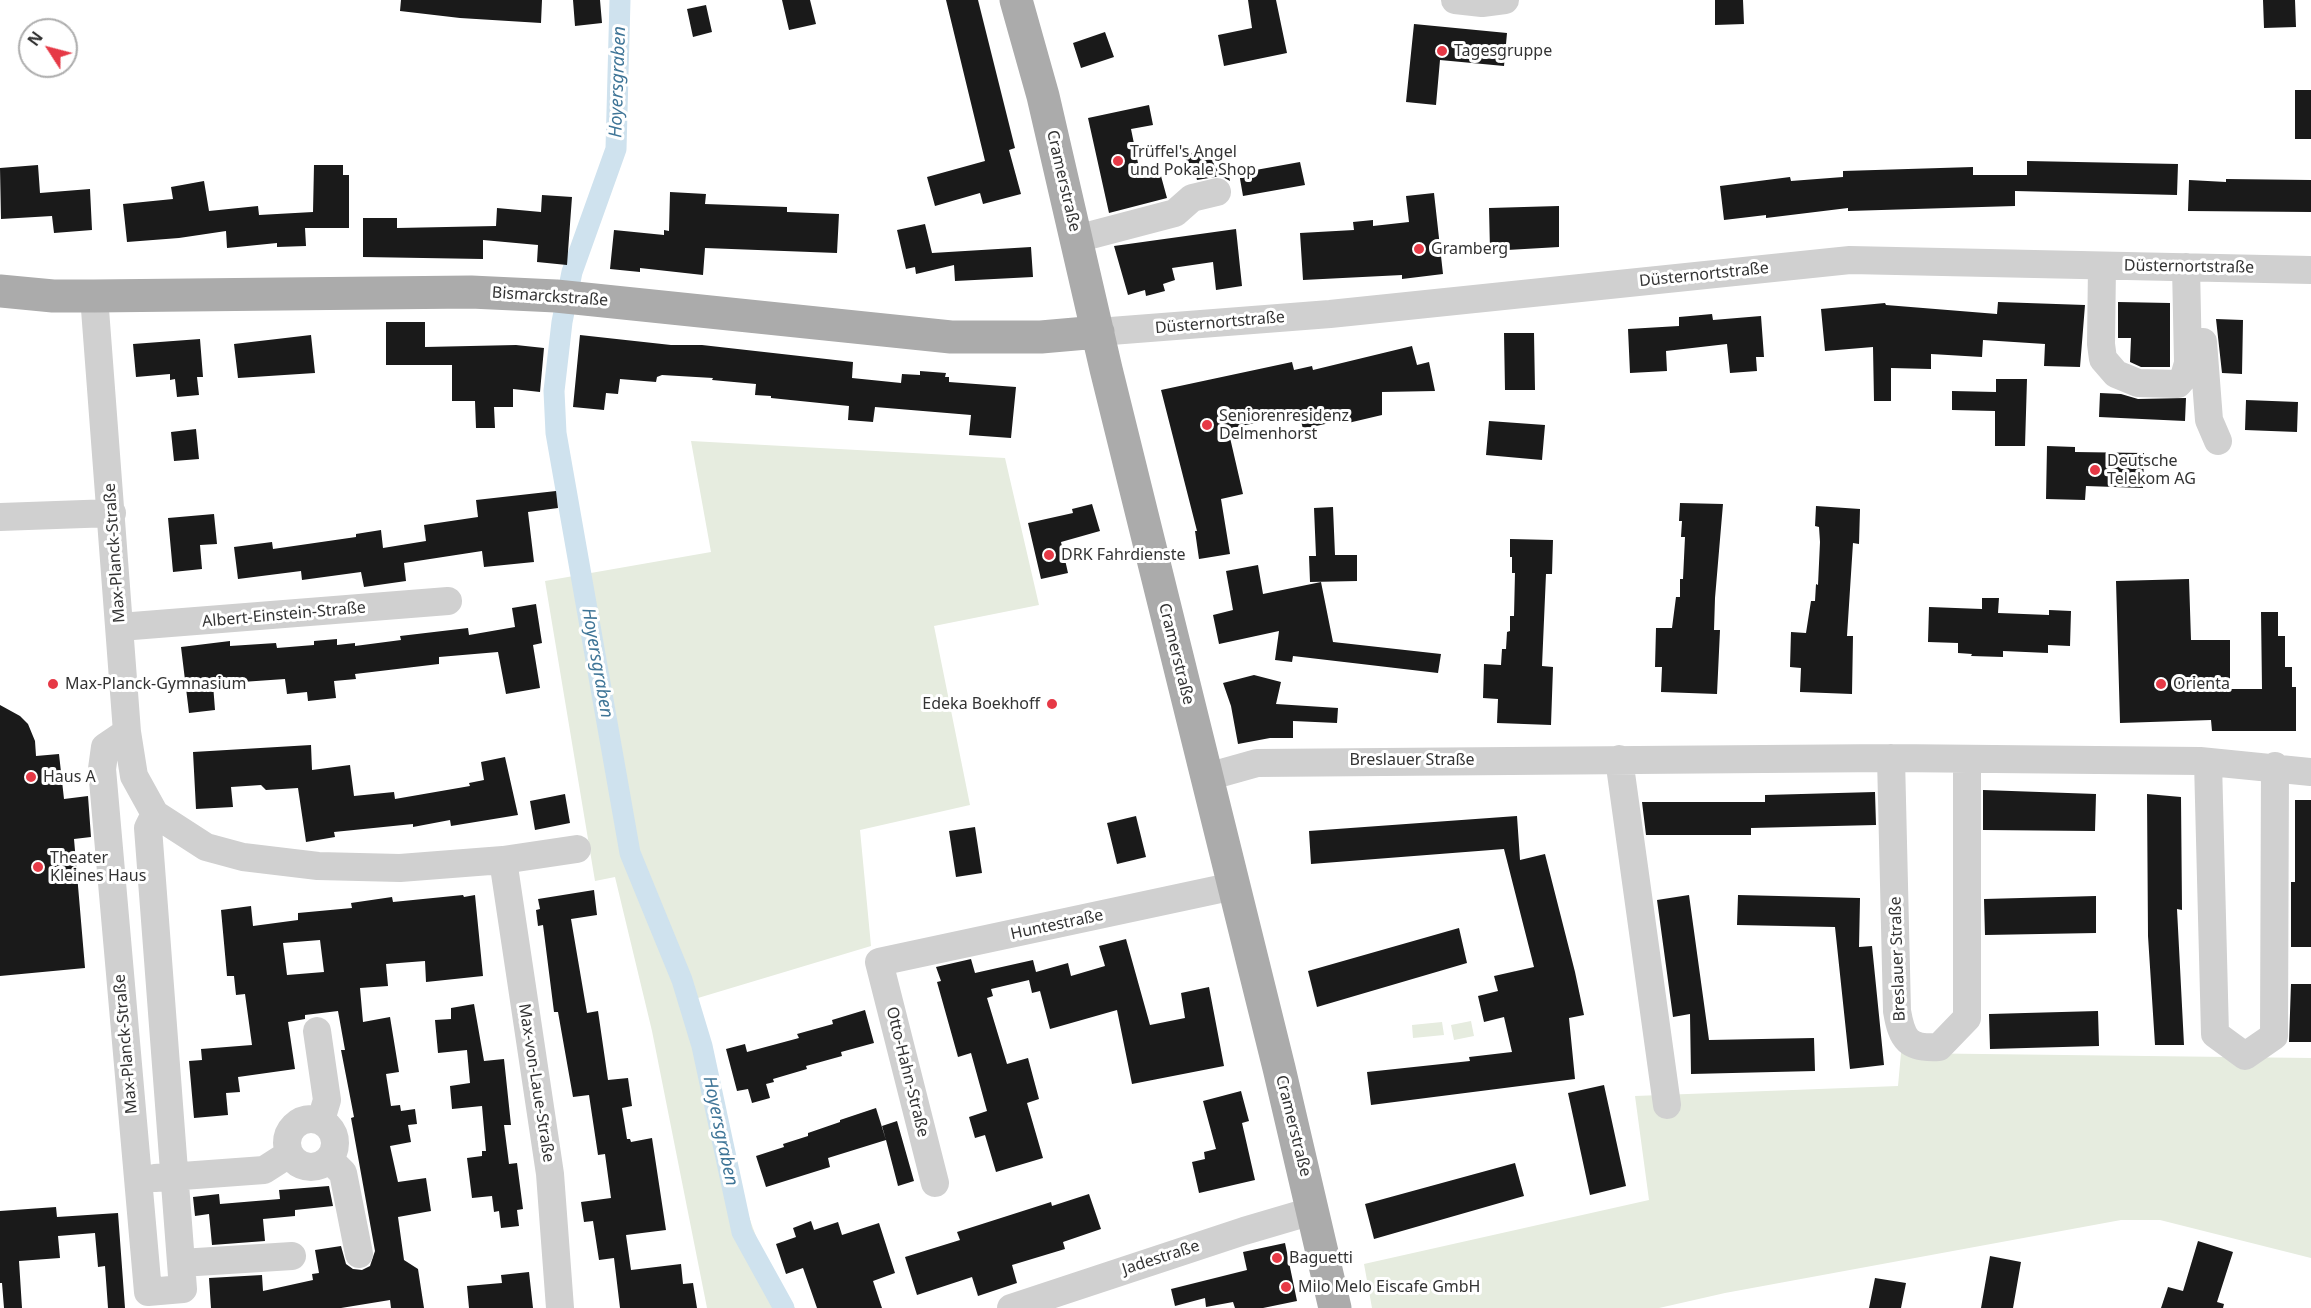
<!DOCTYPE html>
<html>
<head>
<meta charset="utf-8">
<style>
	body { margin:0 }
	#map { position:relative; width:2311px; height:1308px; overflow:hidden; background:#fff; font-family:"Noto Sans",sans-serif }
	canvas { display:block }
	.north { position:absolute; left:18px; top:18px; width:60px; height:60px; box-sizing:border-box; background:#fff; border:2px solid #adadad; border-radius:50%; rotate:306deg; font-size:16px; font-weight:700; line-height:24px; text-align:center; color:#333 }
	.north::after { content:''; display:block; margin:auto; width:21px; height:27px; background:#e63946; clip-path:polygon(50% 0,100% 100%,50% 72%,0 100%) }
</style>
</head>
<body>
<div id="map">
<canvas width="2311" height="1308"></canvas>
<div class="north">N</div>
</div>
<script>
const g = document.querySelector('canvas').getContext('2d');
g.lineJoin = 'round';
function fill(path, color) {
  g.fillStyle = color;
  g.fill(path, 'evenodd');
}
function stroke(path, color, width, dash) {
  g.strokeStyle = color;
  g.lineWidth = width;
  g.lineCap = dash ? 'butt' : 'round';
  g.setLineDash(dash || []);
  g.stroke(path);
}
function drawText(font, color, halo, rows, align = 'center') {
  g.font = font + ' "Noto Sans",sans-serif';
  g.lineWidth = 6;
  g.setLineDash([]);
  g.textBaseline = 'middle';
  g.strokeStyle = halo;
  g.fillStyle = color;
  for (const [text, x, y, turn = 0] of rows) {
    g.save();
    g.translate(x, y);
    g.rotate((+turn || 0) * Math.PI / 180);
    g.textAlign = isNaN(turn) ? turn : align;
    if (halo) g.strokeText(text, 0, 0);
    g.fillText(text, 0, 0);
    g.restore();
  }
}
fill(new Path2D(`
	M691,441L1005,458L1039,605L934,626L970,805L860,830L871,946L698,998C727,1101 730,1220 795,1308H707L652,1031L615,877L595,881L545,581L711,552Z
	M1471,1021L1474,1036L1454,1040L1451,1025Z
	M1442,1022L1444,1035L1413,1038L1412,1025Z
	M1901,1053L2311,1058V1258L2160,1220H2121L1725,1293L1659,1308H1372L1364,1264L1649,1200L1635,1096L1898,1086Z`), '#e6ecdf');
stroke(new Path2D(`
	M620,0L616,149L572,272L562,322L554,391L556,433L630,853L682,980L702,1046L742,1232L784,1308`), '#cfe2ee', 21);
fill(new Path2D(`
	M401,0H542L541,23L460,18L400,11Z
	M573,0H600L602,23L575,26Z
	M782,0H810L816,24L789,30Z
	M946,0H978L1015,148L1009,150L1021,194L983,204L980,193L935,206L927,177L985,161Z
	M1248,0H1276L1287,53L1224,66L1218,35L1252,28Z
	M1715,0H1743L1744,24L1715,25Z
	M2263,0H2295L2296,27L2264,28Z
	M706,5L712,32L693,37L687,9Z
	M1414,24L1507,33L1504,66L1440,60L1436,105L1406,102Z
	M1105,32L1114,57L1081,68L1073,43Z
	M2295,90H2311V139H2295Z
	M1149,105L1153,125L1131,129L1139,168L1158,165L1167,198L1109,213L1088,118Z
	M1210,150L1215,168L1227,166L1230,181L1221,176L1197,180L1195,171L1187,172L1185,154Z
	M2027,161L2178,164L2177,195L2015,191V206L1848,211V208L1766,218V215L1724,220L1720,186L1790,177L1791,181L1843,177V171L1973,167V175H2027Z
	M1300,162L1305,185L1243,196L1239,173Z
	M38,165L40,193L90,189L92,230L54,233L52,216L1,219L0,168Z
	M314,165H343V175H349V228H305L306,246L277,247V243L227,248L226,231L179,238L127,242L123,204L173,199L171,187L204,181L209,211L258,206L259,215L313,212Z
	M2226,179L2311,180V212L2188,211L2189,180L2226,182Z
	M670,192L706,194L705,204L787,207V212L839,214L837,253L705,248L703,275L640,268V272L610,269L614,230L664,235V230L669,231Z
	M1434,193L1443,274L1402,279V275L1303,280L1300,233L1354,230L1353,222L1373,220V226L1409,222L1406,196Z
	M542,195L572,197L567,265L537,262L538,245L483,240V259L363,257V218H397V228L496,226L497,208L541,212Z
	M1559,206V247L1490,251L1489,208Z
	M925,224L932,253L1031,247L1033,277L955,281L954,265L916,274L915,267L906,269L897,230Z
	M1236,229L1242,286L1216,290L1213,262L1172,268L1175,280L1163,284L1165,291L1146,296L1145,290L1128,295L1114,246Z
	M1998,302L2085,305L2080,367L2044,366L2045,344L1983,340L1982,357L1931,354V369L1891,368V401H1874L1873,347L1825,351L1821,309L1885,303L1886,305L1997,314Z
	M2118,302L2170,303V367H2141L2130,362L2131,338H2118Z
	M1712,314L1713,320L1761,316L1764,357H1756L1757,371L1730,373L1727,344L1666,351L1667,371L1630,373L1628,329L1679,326V317Z
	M2216,319L2243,320L2242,374L2222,373Z
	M386,322H425V347L516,345L544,348L540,392L513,389V407H494L495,428H476L475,401H452V365H386Z
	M1504,333H1534L1535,390H1505Z
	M311,335L315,373L238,378L234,344Z
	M580,335L671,345H702L853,362L852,378L901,383L902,374L920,375V371L946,373L945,377H949V382L1016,387L1011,438L969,435L971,415L875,407L873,422L848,420L849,406L771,398V396L755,395L756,384L712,380L713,378L662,375L657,377L656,382L620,379L618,394L606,393L604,410L573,407Z
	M200,339L203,377H197L199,395L177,397L175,379L170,380V374L136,377L133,344Z
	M1412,346L1417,365L1429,362L1435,391L1382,392V415L1348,423L1347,419L1303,429L1299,413L1228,429L1243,494L1221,499L1230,554L1199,559L1195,531H1197L1161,390L1292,362L1294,370L1312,366L1313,370Z
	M1996,379H2027L2025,446H1995V411L1952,410V391L1996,392Z
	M2100,393L2121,394L2138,399L2186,398L2185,421L2099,417Z
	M2246,400L2298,402L2297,432L2245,430Z
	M1489,421L1545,425L1542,460L1486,455Z
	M196,429L199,459L174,461L171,432Z
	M2047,446L2075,447V452L2144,453L2143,488L2086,486L2085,500L2046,499Z
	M556,491L558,508L528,512L534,562L484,567L482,551L404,563L406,581L364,587L361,572L302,580L301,571L238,579L234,547L272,542L273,549L356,537V534L381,530L383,548L426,541L424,525L478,517L476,500Z
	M1680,503L1723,504L1715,598L1714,630H1720L1717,694L1661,692L1662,667H1655L1656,628H1672L1676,597H1680V579H1683L1685,537H1681L1682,521H1679Z
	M1092,504L1100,531L1061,542L1068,573L1041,579L1028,523L1073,513L1072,509Z
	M1816,506L1860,509L1859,544L1853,543L1847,636H1853L1852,694L1800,692L1801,668L1790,667L1791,632L1806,633L1811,601H1815L1816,584L1818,585L1820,542L1819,527L1815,526Z
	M1333,507L1335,555H1357V581L1310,582L1309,556H1316L1314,508Z
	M214,514L217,544L200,545L202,569L173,572L168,518Z
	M1510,539L1553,540L1552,574H1546L1542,666L1553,667L1551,725L1497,723L1498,699L1483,698L1484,664L1501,665L1502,649H1506L1507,632L1510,631V616H1514L1515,573H1512V557H1510Z
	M1258,565L1263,594L1321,582L1333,642L1441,654L1438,673L1293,656L1292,662L1275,660L1279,631L1219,644L1213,615L1233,610L1226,571Z
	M2189,579L2191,640H2230V689H2262L2261,612H2278V636H2285V667H2292V687H2296V731H2212L2211,720L2120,723L2116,581Z
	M1982,598H1999L1998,613L2049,615V610L2071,611L2070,646L2048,645V653L2003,651V657L1971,656L1972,654L1958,653V643L1928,642L1929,607L1982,609Z
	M536,604L542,643L533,645L540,688L506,694L498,652L439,657V664L355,674L356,679L334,681L336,698L308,701L307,692L287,694L285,679L213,684L215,710L189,713L181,647L230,641V646L276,643L277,648L314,645V641L337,639V645L355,643V646L401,640L400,636L468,628L469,635L515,627L512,608Z
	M1254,675L1281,682L1276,704L1338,708L1337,723L1293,721V738H1270L1238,744L1231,706L1223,683Z
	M0,705L20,716L28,724L35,741L36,756L59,754L64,799L88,796L91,837L74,839L85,968L0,976Z
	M311,745L312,770L350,765L354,796L394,792L395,799L470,786L469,783L484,780L481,762L505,757L518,815L451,826L450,820L413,827V824L334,832L335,837L306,842L298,788L266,790L261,785L231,787L233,807L196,809L193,752Z
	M1983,790L2096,794L2095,831L1983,830Z
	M1875,792L1876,825L1751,828V835H1646L1642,802H1765V795Z
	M565,794L570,823L535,830L530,801Z
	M2147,794L2181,797L2182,910L2177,909L2184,1045H2155L2148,936Z
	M2295,800H2311V947H2291V882H2295Z
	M1136,816L1146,857L1117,864L1107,823Z
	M1517,816L1520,860L1545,854L1575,972L1584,1015L1569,1018L1575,1079L1371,1105L1367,1072L1470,1061L1469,1057L1512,1052L1504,1017L1484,1022L1478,996L1498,991L1494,976L1534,967L1504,849L1311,864L1309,831Z
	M975,827L982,873L956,877L949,831Z
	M594,890L597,915L571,919L587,1013L598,1011L608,1080L628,1078L632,1106L622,1108L627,1139H630L631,1142L652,1138L666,1230L626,1235L631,1270L681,1264L683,1284L693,1283L697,1308H620L614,1258L599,1260L593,1221L584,1222L581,1202L611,1198L605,1154L598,1155L589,1095L573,1097L558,1012H554L543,925L538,926L536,910L540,909L538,899Z
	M463,895L464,897L475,895L483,976L426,982L425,961L386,964L388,986L360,988L363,1022L390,1017L399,1072L386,1074L391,1106L400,1105L401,1111L415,1109L417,1124L408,1125L411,1142L390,1146L398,1182L426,1178L431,1211L398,1217L404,1260L418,1269L424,1308H391L390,1300L341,1308H211L209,1278L262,1275L263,1291L313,1280L312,1274L319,1273L315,1250L341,1246L346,1264L353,1269L362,1270L370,1266L375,1251L351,1118L354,1117L341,1050H345L338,1011L305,1015V1019L288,1022L295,1069L238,1077L240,1092L226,1093L228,1115L194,1118L189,1061L202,1060L201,1049L252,1045L245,994L236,995L234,976H227L221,910L251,906L253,926L298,920V913L352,908L351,903L392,897L393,902ZM320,940L324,972L287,975L283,943Z
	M1689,895L1709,1040L1814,1038L1815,1071L1691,1074L1690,1014L1673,1017L1657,900Z
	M1738,895L1860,898L1859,947L1872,946L1884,1065L1850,1069L1835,927L1737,925Z
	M2096,896V933L1985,935L1984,899Z
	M1459,928L1467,963L1317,1007L1308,971Z
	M1126,939L1150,1025L1185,1018L1181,993L1209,987L1224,1066L1132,1084L1117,1010L1050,1029L1040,991L1032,993L1029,980L991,989L993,996L987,998L1007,1064L1028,1058L1039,1099L1027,1103L1043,1158L996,1172L985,1135L975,1138L969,1117L987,1111L971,1053L958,1057L937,982L941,981L936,967L971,959L975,973L1033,960L1036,972L1068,963L1071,976L1105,966L1099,946Z
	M2291,984H2311V1042H2289Z
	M474,1004L484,1061L504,1059L511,1125H504L509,1164L517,1163L523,1209L517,1210L519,1226L501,1228L499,1211L494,1212L492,1196L472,1198L467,1158L482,1156V1151H486L482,1106L452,1109L450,1086L470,1083L467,1050L438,1053L435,1020L451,1019V1008Z
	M865,1010L874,1043L841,1052L842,1056L806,1066L807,1069L773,1079L774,1082L766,1084L770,1098L752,1103L748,1089L737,1091L726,1049L745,1044L747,1052L799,1038L797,1034L833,1024L832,1020Z
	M2098,1011L2099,1046L1990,1049L1989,1014Z
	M1604,1085L1626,1186L1590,1195L1568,1093Z
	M1241,1091L1249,1121L1242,1123L1255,1180L1199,1193L1192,1162L1205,1159L1204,1152L1216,1149L1203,1101Z
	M876,1108L886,1140L882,1126L897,1121L914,1181L898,1186L886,1140L828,1158L830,1167L766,1187L756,1156L784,1147L783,1144L808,1136V1133L840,1122V1120Z
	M1515,1163L1524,1196L1374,1239L1365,1204Z
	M329,1186L333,1206L295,1210V1216L263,1219L265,1241L212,1245L209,1214L195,1216L193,1197L219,1194L220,1204L280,1199L279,1190Z
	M1089,1194L1101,1229L1063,1242L1065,1249L1012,1265L1017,1283L978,1296L972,1277L917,1295L905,1257L960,1240L957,1232L1051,1202L1052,1206Z
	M56,1207L57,1217L118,1213L125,1308H108L105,1266L98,1267L95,1233L58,1236L60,1258L19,1261L22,1308H4L2,1283H0V1211Z
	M811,1221L814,1230L838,1222L842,1235L879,1223L895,1273L873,1281L882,1308H817L803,1268L786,1274L776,1244L796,1237L793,1228Z
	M2198,1241L2233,1252L2217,1302L2224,1304L2223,1308H2161L2168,1287L2183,1291Z
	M1285,1243L1297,1301L1263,1308H1235L1233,1302L1206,1307L1205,1298L1175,1306L1171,1289L1247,1270L1243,1252Z
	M1990,1256L2021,1262L2013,1308H1981Z
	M529,1272L533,1308H469L467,1286L502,1283L501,1275Z
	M1875,1278L1906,1283L1901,1308H1869Z`), '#1a1a1a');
stroke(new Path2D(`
	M1455,0L1482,3L1505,0
	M1076,239L1175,213L1192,198L1217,192
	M2102,266L2101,344L2103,359L2116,374L2138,383L2178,384L2184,377L2188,363L2186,267
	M94,296L127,732L134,776L155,814L206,847L243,857L318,866L400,868L503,860L577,849
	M1098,332L1330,314L1850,260L2311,270
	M2203,342L2209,420L2218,441
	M0,517L112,513
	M120,627L448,601
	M127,732L105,747L102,769L148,1292L183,1289L148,828L155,814
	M1891,758L1897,1011C1902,1040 1908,1049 1939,1047L1967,1018V759
	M1619,759L1667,1105
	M2208,762L2215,1034L2245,1056L2274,1036L2275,766
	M1207,777L1257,763L1891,758L2200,761L2311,772
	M503,860L550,1174L560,1308
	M317,1031L327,1100L321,1120
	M287 1143a24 24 0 1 1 48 0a24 24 0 1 1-48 0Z
	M330,1160L343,1173L359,1254
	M155,1178L264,1170L289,1154
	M935,1183L879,962L1234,886
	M181,1263L292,1256
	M1011,1308L1244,1231L1312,1211`), '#d0d0d0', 28);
stroke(new Path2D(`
	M1016,0L1043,96L1106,369L1279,1068L1335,1308
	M0,291L53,296H94L471,292L556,296L951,337H1041L1098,332`), '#ababab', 33);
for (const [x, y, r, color] of [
	[1442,51,6,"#e63946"],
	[1118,161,6,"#e63946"],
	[1419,249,6,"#e63946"],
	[1207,425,6,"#e63946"],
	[2095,470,6,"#e63946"],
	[1049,555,6,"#e63946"],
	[53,684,6,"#e63946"],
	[2161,684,6,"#e63946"],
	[1052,704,6,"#e63946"],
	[31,777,6,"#e63946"],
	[38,867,6,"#e63946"],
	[1277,1258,6,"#e63946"],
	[1286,1287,6,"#e63946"]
]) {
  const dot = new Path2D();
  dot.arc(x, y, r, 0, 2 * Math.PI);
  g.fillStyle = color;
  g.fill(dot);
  stroke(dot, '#fff', 2);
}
drawText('16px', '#333', '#fff', [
	["Tagesgruppe",1454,51],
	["Trüffel's Angel",1130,152],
	["und Pokale Shop",1130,170],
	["Gramberg",1431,249],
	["Seniorenresidenz",1219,416],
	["Delmenhorst",1219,434],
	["Deutsche",2107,461],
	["Telekom AG",2107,479],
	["DRK Fahrdienste",1061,555],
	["Max-Planck-Gymnasium",65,684],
	["Orienta",2173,684],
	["Edeka Boekhoff",1040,704,"right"],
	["Haus A",43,777],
	["Theater",50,858],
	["Kleines Haus",50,876],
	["Baguetti",1289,1258],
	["Milo Melo Eiscafe GmbH",1298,1287]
], 'left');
drawText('16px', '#333', '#fff', [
	["Cramerstraße",1063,181,77],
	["Düsternortstraße",2189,267,1],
	["Düsternortstraße",1704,275,-6],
	["Bismarckstraße",550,297,4],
	["Düsternortstraße",1220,323,-5],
	["Max-Planck-Straße",115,553,-94],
	["Albert-Einstein-Straße",284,615,-5],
	["Cramerstraße",1176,654,76],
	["Breslauer Straße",1412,760],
	["Huntestraße",1057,925,-12],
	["Breslauer Straße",1898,959,-92],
	["Max-Planck-Straße",126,1044,-95],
	["Otto-Hahn-Straße",907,1072,76],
	["Max-von-Laue-Straße",536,1083,81],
	["Cramerstraße",1293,1126,76],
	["Jadestraße",1161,1258,-18]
]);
drawText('italic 18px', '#3f7597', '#fff', [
	["Hoyersgraben",618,82,-88],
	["Hoyersgraben",597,663,80],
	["Hoyersgraben",720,1131,78]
]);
</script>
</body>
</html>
